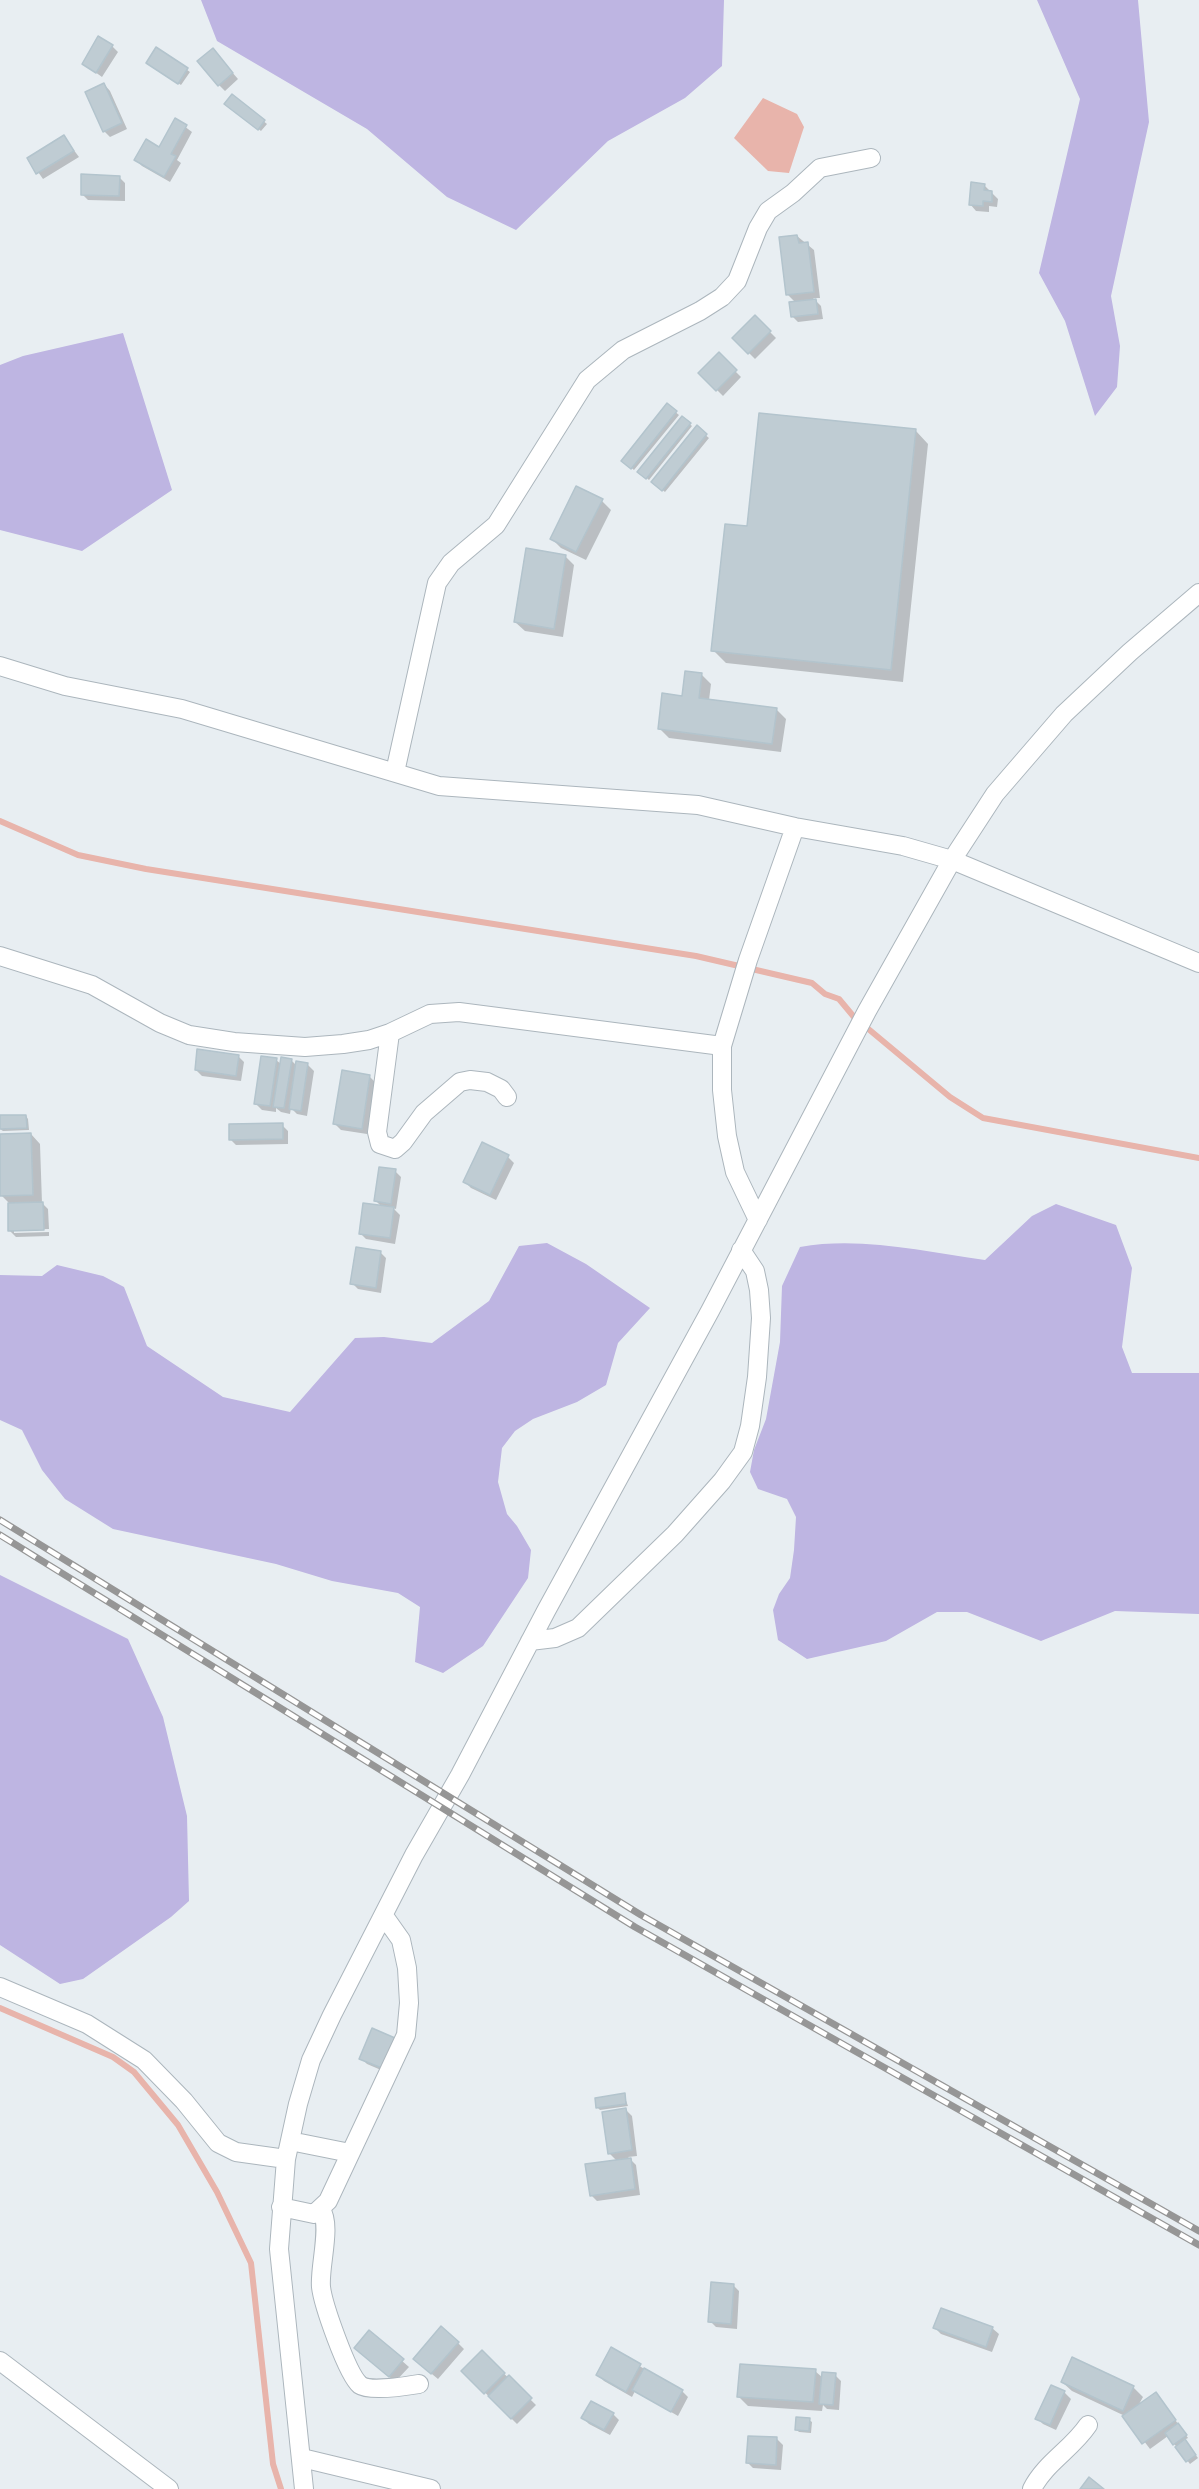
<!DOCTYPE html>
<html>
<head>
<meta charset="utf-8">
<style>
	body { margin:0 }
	canvas { display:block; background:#e8eef2 }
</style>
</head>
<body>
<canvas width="1199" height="2489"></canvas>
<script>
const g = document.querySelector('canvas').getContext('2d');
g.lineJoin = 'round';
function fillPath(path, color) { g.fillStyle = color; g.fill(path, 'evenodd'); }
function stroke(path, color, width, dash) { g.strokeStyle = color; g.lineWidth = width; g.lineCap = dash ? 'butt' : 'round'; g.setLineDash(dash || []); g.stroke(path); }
fillPath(new Path2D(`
	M201 0H724L722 66 685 98 608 141 516 230 447 197 367 129 217 41Z
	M1037 0H1138L1149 122 1111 296 1120 346 1117 387 1095 416 1065 321 1039 273 1080 99Z
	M123 333 172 490 82 551 0 530V365L23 356Z
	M1056 1204 1116 1225 1132 1268 1122 1347 1132 1373H1199V1614L1115 1611 1041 1641 967 1612H937L886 1641 807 1659 778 1640 773 1610 779 1594 790 1578 794 1550 796 1517 787 1499 758 1489 750 1472 754 1450 766 1419 780 1342 782 1286 800 1247C861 1236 925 1252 985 1260L1032 1216Z
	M547 1243 586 1264 650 1308 618 1343 606 1385 577 1402 533 1419 515 1431 502 1448 498 1482 507 1514 517 1526 531 1550 528 1578 483 1646 443 1673 415 1662 420 1607 398 1593 332 1581 276 1564 113 1529 65 1499 42 1470 22 1430 0 1420V1275L42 1276 57 1265 103 1276 124 1287 147 1346 223 1397 290 1412 355 1338 384 1337 432 1343 489 1301 519 1246Z
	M0 1575 128 1639 163 1717 187 1816 189 1901 171 1917 83 1979 60 1984 0 1945Z`), '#beb5e2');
fillPath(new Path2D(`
	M763 98 797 114 804 127 789 173 768 171 734 138Z`), '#e8b4ab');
fillPath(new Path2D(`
	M112 46 118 52 102 77 84 64Z
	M157 49 190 72 181 85 151 65Z
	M218 56 238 79 225 91 219 85Z
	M104 84 110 91 127 129 110 137 104 131Z
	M232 96 267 124 261 131 229 106Z
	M176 120 192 132 177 160 181 163 170 182 142 166 136 160 159 149Z
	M64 137 79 157 43 179 29 159Z
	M119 177 125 183V201L88 200 82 194Z
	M984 185 998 199 997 207 989 206V212L976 211 970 204Z
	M797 236 814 250 820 298H813L821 306 823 319 798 322 792 316 796 303 788 295Z
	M755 317 776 338 755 359 734 338Z
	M719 355 741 377 723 396 700 373Z
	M668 406 679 415 634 470 623 461Z
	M682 418 692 426 649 480 639 471Z
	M697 428 709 438 665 492 653 482Z
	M916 431 928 444 903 682 726 663 713 650 748 528Z
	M602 501 611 510 586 560 561 548 551 538Z
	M565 556 574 565 563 637 525 631 515 622Z
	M701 674 711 684 709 700 776 709 786 719 781 752 669 738 659 728Z
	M238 1056 244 1062 241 1081 202 1076 196 1070Z
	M276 1060 281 1064 291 1060 297 1066 308 1065 314 1071 307 1116 297 1114 291 1108 290 1114 281 1112 276 1108V1112L262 1110 256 1104Z
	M369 1076 375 1082 367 1134 341 1130 335 1124Z
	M26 1116 28 1119 29 1130 3 1131 0 1129Z
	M282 1125 288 1131V1144L236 1145 230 1139Z
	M31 1134 40 1144 42 1203 48 1209 49 1229 14 1230V1233L49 1232V1236L16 1237 10 1231 9 1203 1 1195 0 1135Z
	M508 1157 514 1163 496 1200 471 1188 465 1182Z
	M395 1171 401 1177 396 1209 393 1208 400 1215 395 1244 366 1239 360 1233 382 1207 375 1200Z
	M380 1252 386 1258 381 1293 358 1289 352 1283Z
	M400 2045 388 2073 367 2064 361 2058Z
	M624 2095 628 2106 600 2110 597 2107Z
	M626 2110 632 2116 637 2156 628 2157 636 2165 640 2195 597 2201 591 2195 617 2161 609 2153Z
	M733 2285 739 2291 737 2329 716 2327 710 2321Z
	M935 2328H992L999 2334 992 2352 941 2334Z
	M369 2332 409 2367 395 2382 362 2353Z
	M458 2343 464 2349 438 2379 421 2365Z
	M612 2350 682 2391 688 2397 678 2416 635 2391 632 2397 604 2381 598 2375Z
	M482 2352 536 2405 517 2424 463 2371Z
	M815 2371 823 2378 835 2375 841 2381 839 2410 827 2409 823 2405 822 2411 748 2406 739 2397Z
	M1062 2382 1133 2387 1143 2397 1138 2406 1161 2400 1188 2438 1184 2440 1198 2458 1190 2464 1168 2436 1150 2449 1125 2416 1072 2391Z
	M1051 2387 1065 2393 1071 2399 1056 2430 1043 2424 1037 2418Z
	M613 2414 619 2420 610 2435 589 2424 583 2418Z
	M809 2420 812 2422 811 2433 799 2432 796 2429Z
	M777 2439 783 2445 781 2470 753 2468 747 2462Z`), '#0003');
stroke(new Path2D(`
	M0 821 78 855 146 869 696 956 812 983 825 994 839 999 854 1017 950 1097 983 1118 1199 1158
	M0 2008 113 2057 134 2072 178 2125 217 2192 251 2263 273 2464 281 2489`), '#e8b4ab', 6);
const building = new Path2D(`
	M98 36 113 45 96 73 82 64Z
	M156 47 188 68 178 84 146 63Z
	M213 48 233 73 218 86 197 61Z
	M104 83 122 123 103 132 85 92Z
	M232 94 265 120 258 130 224 104Z
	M175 118 187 125 171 154 176 156 164 177 134 160 146 139 159 147Z
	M64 135 74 151 36 174 27 158Z
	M81 174 120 176 119 196 81 195Z
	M971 182 985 184 984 190 992 191V202L983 201V206L969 205Z
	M797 235 799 243 808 242 814 292 786 295 779 237Z
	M816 299 818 314 791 317 789 302Z
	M755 315 771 331 748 354 732 338Z
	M719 352 737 370 716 391 698 373Z
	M667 403 677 411 631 469 621 461Z
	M759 413 916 429 891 670 711 651 725 524 747 526Z
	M682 416 691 423 646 479 637 472Z
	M697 425 707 434 662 491 651 482Z
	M576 486 603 499 576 552 550 539Z
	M526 548 566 555 554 629 514 622Z
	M685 671 702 673 699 698 777 708 772 744 658 729 662 693 682 696Z
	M197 1049 239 1055 236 1076 195 1070Z
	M261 1056 277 1058 270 1106 254 1104Z
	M281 1057 292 1059 284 1108 273 1107Z
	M296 1061 308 1063 301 1111 289 1109Z
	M342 1070 370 1075 362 1129 333 1124Z
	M0 1115H26L27 1128 0 1129Z
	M283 1123V1139L229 1140V1124Z
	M31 1133 33 1195 0 1196V1134Z
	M482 1142 509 1155 490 1195 463 1182Z
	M379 1167 396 1169 391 1204 374 1201Z
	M43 1202 44 1230 8 1231V1203Z
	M363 1203 394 1207 390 1238 359 1234Z
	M356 1247 381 1251 376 1288 350 1284Z
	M372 2028 395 2038 382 2068 359 2059Z
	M625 2093 626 2104 596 2108 595 2098Z
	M626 2108 632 2150 608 2154 602 2112Z
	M631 2158 635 2189 590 2196 585 2164Z
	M711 2282 734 2284 731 2324 708 2322Z
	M941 2308 993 2327 986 2347 933 2328Z
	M441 2326 459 2342 431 2374 413 2359Z
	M369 2330 404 2359 389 2377 354 2348Z
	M611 2347 641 2364 626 2392 596 2375Z
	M482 2350 505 2373 484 2394 461 2371Z
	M1072 2357 1134 2386 1123 2411 1061 2382Z
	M740 2364 816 2369 813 2402 737 2397Z
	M644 2368 683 2390 671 2412 632 2390Z
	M822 2372 836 2373 833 2405 819 2404Z
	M509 2375 532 2398 511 2419 488 2396Z
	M1051 2385 1065 2391 1050 2425 1035 2419Z
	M1156 2392 1176 2420 1142 2444 1122 2416Z
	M591 2401 614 2413 604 2430 581 2418Z
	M796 2417 810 2418 809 2431 795 2430Z
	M1178 2423 1187 2435 1173 2445 1165 2433Z
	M748 2436 777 2437 776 2465 746 2463Z
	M1185 2439 1196 2455 1186 2462 1175 2447Z
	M1089 2477 1104 2489H1080Z`);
fillPath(building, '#bfccd3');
stroke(building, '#b3c4cd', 1.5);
const minor = new Path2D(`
	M0 666 65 686 182 709 439 786 698 805 795 827 903 846 952 860 1199 963
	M395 772 437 583 451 563 496 525 587 380 623 350 700 311 722 297 737 281 758 228 768 211 793 193 820 168 871 158
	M0 956 92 985 160 1023 189 1035 234 1042 305 1047 343 1044 369 1040 390 1033 430 1014 459 1012 722 1046
	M390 1033 377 1132 380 1144 395 1149 403 1142 424 1113 460 1082 470 1080 487 1082 501 1089 507 1097
	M758 1220 735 1172 727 1136 722 1090V1046L748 960 795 827
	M530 1641 555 1638 578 1628 675 1534 722 1481 743 1452 750 1426 757 1377 761 1318 759 1290 755 1271 741 1250
	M0 1987 87 2024 144 2060 184 2101 218 2143 236 2152 286 2159
	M290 2141 350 2153
	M281 2207 314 2214 328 2201 406 2035 409 2003 407 1968 401 1940 384 1916
	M321 2210C332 2225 319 2267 321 2287 323 2304 347 2374 360 2385 370 2392 407 2386 419 2384
	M0 2361 169 2489
	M302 2458 431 2489
	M304 2489 279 2249 286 2159 298 2104 311 2060 332 2015 414 1855 460 1775 546 1611 710 1311 867 1011 952 860 995 794 1064 714 1130 652 1199 593
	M1032 2489C1045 2463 1072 2449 1088 2425`);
stroke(minor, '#acb6bd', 20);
stroke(minor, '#fff', 18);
const rail = new Path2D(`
	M0 1520 641 1915 1199 2231
	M0 1535 635 1927 1199 2245`);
stroke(rail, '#969696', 7);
stroke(rail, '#fff', 4.5, [14]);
</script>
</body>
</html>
